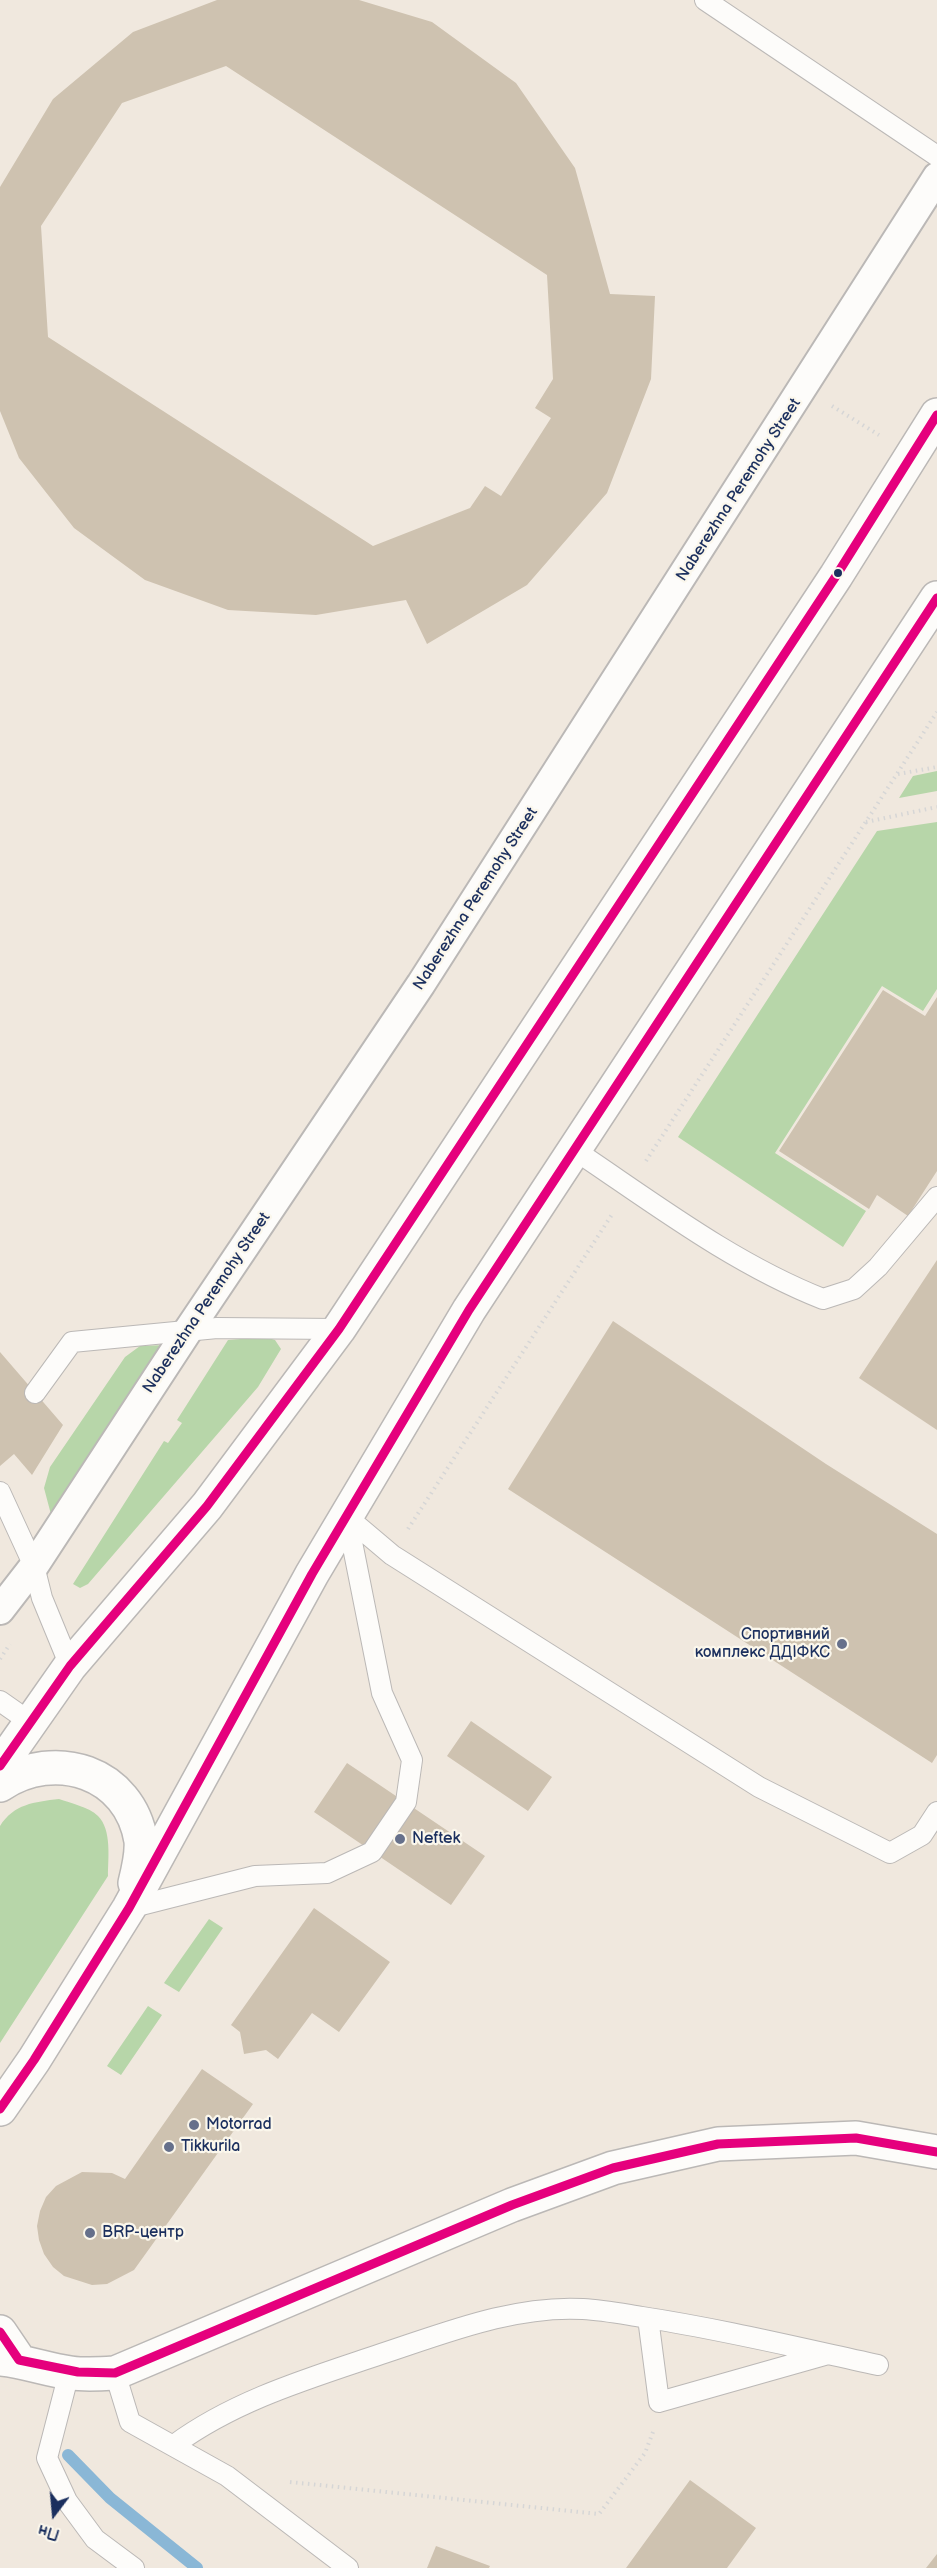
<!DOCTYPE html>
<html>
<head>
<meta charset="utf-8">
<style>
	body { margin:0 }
	#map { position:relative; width:937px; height:2568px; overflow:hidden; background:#f0e8de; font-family:"Balsamiq Sans",sans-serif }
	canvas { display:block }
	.north { position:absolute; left:24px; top:2484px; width:60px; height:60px; -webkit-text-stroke:4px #fbf7ec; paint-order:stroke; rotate:196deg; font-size:16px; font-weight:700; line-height:24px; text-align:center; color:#1b2f5e }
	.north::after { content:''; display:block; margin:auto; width:21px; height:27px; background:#1b2f5e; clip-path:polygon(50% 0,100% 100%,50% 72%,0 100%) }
</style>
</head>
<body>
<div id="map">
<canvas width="937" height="2568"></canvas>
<div class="north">Пн</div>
</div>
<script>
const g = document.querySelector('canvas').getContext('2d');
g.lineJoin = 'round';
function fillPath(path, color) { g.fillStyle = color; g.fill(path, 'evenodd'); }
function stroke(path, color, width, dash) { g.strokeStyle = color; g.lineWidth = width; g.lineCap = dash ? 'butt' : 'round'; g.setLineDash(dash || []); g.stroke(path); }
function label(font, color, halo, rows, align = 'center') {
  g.font = font + ' "Balsamiq Sans",sans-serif'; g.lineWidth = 4.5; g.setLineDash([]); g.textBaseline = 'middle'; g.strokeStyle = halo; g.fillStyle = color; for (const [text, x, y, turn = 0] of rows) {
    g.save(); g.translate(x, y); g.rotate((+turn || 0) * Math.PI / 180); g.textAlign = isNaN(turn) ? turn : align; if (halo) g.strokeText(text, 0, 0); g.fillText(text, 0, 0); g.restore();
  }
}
fillPath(new Path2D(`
	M937 771V791L899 798 913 776Z
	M937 822V989L923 1011 882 986 775 1153 866 1211 843 1247 678 1137 877 831Z
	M265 1337 275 1340 281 1349 258 1387 88 1584 80 1588 73 1584 164 1441 168 1443 182 1423 177 1420 228 1340Z
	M167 1345 53 1522 44 1488 50 1467 125 1357 140 1346Z
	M59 1799C70 1803 89 1807 98 1816 112 1830 108 1858 108 1876L0 2043V1826C14 1804 34 1802 59 1799Z
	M209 1919 223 1928 179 1992 164 1983Z
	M148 2006 162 2015 121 2075 107 2066Z`), '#b7d6a9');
stroke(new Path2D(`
	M68 2455 110 2498 197 2568`), '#8ab7d6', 12);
fillPath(new Path2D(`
	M217 0H359L432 22 516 83 575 168 610 294 655 296 651 379 607 493 527 585 427 644 406 600 316 615 228 610 145 580 74 528 19 458 0 411V187L53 99 133 32ZM226 66 547 275 553 379 535 408 551 418 501 496 485 486 470 508 373 546 48 337 41 226 122 103Z
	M883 990 925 1016 937 997V1171L908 1216 877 1195 869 1209 779 1151Z
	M937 1260V1430L859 1378Z
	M613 1321 826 1464 937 1534V1755L932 1763 508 1489Z
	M0 1352 63 1425 32 1475 14 1454 0 1466Z
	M471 1721 552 1777 528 1811 447 1756Z
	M347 1763 485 1856 451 1905 314 1812Z
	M314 1908 390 1962 339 2032 312 2013 278 2059 266 2050 244 2054 240 2032 231 2025Z
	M202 2069 253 2104 134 2270 107 2284 92 2285 64 2276 53 2267 44 2254 39 2240 37 2226 40 2211 46 2197 56 2186 82 2172 112 2173 125 2179Z
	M690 2480 756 2528 727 2568H626Z
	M436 2546 490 2566 489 2568H427Z
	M937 2554V2568H926Z`), '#cec2b0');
const service = new Path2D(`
	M705 0 937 156
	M576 1151C655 1204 734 1264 823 1299L854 1289 878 1267 937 1197
	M35 1393 72 1342 217 1328 339 1329
	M0 1492 34 1566 42 1598 70 1666
	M347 1517 392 1555 759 1787 890 1853 922 1835 937 1812
	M0 1701 30 1722
	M129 1908 255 1876 327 1873 372 1852 406 1802 412 1760 382 1693 347 1517
	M648 2318 659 2402 825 2355
	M69 2373 47 2458 67 2501 95 2539 134 2568
	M115 2373 130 2422 227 2476 348 2568
	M174 2445C235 2400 310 2378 381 2354 445 2333 514 2305 583 2309 603 2310 623 2314 642 2317 721 2329 799 2348 878 2365`);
const pedestrian = new Path2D(`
	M0 1610 34 1566 187 1332 421 984 937 177`);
const minor = new Path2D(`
	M0 2332 19 2360
	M0 2359C24 2361 47 2370 71 2373 86 2375 100 2374 115 2373L512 2205 613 2168 718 2144 856 2138 937 2152`);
const primary = new Path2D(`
	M0 1766 70 1666 207 1506 339 1329 836 576 937 415
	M0 1785C55 1748 130 1772 141 1841 142 1853 138 1871 135 1883
	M0 2109 34 2060 129 1908 312 1574 469 1310 937 598`);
stroke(service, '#bbb8b6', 22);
stroke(pedestrian, '#bbb8b6', 32);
stroke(minor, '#bbb8b6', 36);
stroke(primary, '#bbb8b6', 36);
stroke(new Path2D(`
	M832 406 879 435
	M898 774 937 767
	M866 822 937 807
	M646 1161 937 712
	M408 1529 613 1213
	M0 1659 10 1644
	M290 2482 599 2514 645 2453 653 2432`), '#d6d6d6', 4, [1.5, 4.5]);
stroke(service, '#fdfcfa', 20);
stroke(pedestrian, '#fdfcfa', 28);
stroke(minor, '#fdfcfa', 33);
stroke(primary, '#fdfcfa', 33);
stroke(new Path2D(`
	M0 1766 70 1666 207 1506 339 1329 836 576 937 415
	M0 2109 34 2060 129 1908 312 1574 469 1310 937 598
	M0 2332 19 2360 78 2372 115 2373 512 2205 613 2168 718 2144 856 2138 937 2152`), '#e5007d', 9);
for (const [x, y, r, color] of [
	[838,573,5,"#1b2f5e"],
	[842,1644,6,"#66708b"],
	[400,1839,6,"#66708b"],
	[194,2125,6,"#66708b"],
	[169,2147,6,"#66708b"],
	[90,2233,6,"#66708b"]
]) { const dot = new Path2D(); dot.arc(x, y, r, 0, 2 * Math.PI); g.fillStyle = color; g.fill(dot); stroke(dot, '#fbf7ec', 2); }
label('16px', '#1b2f5e', '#fbf7ec', [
	["Naberezhna Peremohy Street",739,490,-57],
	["Naberezhna Peremohy Street",476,899,-57],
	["Naberezhna Peremohy Street",207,1303,-56]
]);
label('16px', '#1b2f5e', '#fbf7ec', [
	["Спортивний",830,1635,"right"],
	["комплекс ДДІФКС",830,1653,"right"],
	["Neftek",412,1839],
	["Motorrad",206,2125],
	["Tikkurila",181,2147],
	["BRP-центр",102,2233]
], 'left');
</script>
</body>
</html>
